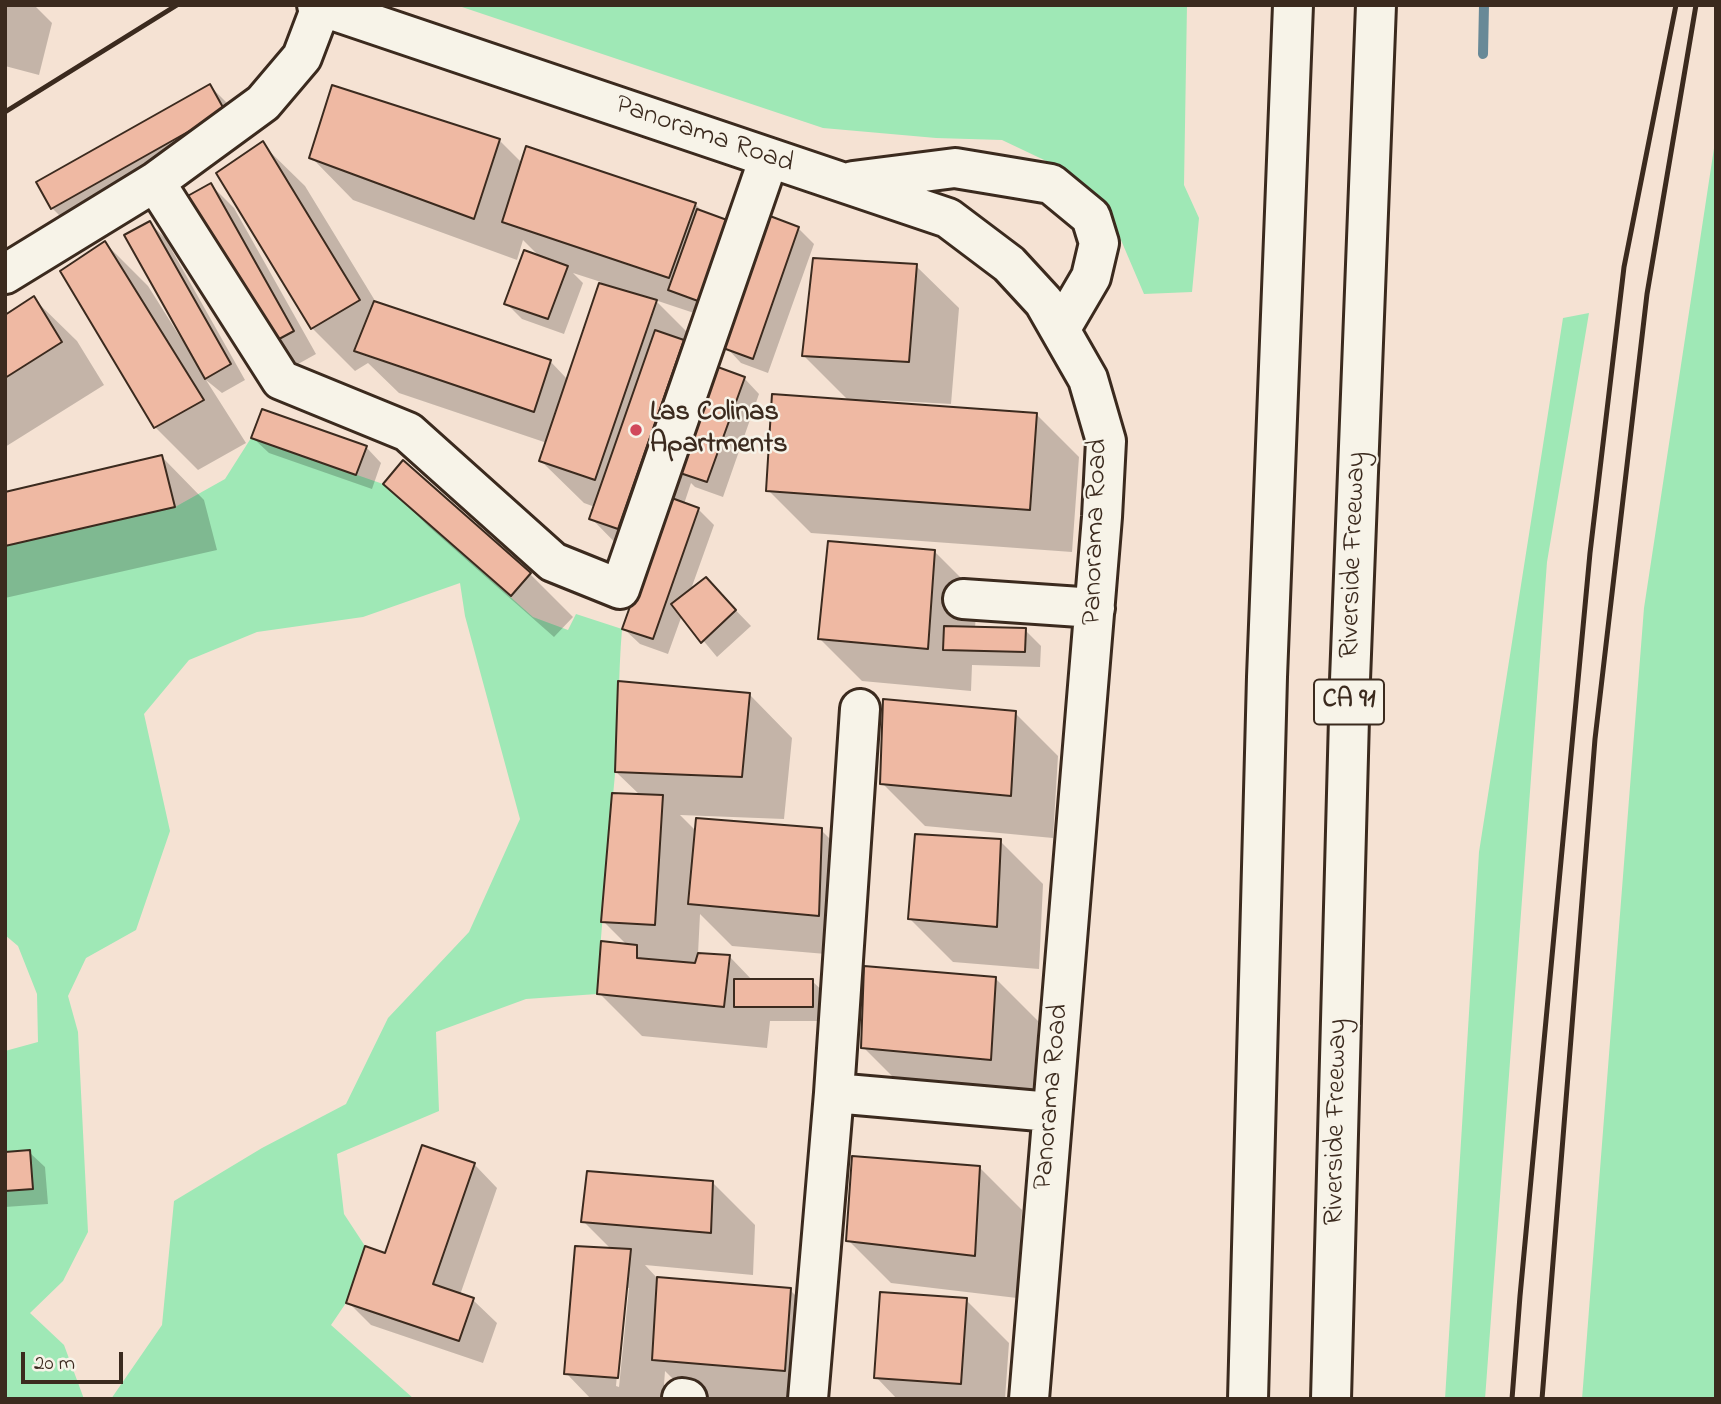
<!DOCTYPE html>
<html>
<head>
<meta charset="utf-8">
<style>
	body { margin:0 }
	#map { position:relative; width:1721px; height:1404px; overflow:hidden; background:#f5e2d3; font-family:"Indie Flower",sans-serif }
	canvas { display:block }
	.frame { position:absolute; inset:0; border:7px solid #3b2a1e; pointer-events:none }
	.scale { position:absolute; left:21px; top:1352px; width:102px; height:32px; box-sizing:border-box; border:4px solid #3b2a1e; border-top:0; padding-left:9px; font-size:21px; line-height:24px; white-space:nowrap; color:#3b2a1e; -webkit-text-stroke:5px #f7f3e8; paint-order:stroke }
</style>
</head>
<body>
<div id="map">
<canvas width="1721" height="1404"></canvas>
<div class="frame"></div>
<div class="scale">20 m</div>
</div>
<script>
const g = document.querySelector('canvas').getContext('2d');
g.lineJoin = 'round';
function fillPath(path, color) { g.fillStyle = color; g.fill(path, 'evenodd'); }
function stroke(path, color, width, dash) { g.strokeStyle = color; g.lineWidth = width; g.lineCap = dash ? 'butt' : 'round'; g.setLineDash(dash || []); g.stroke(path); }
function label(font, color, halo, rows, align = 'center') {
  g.font = font + ' "Indie Flower",sans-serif'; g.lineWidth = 5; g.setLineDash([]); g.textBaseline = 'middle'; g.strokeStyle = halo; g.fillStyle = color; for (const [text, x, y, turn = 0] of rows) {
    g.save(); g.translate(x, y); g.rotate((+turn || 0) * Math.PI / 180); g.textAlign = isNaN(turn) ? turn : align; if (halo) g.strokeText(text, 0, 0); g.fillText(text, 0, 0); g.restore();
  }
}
fillPath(new Path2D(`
	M456 5H1187L1184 185 1199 218 1192 292 1144 294 1109 212 1061 168 1002 140 936 138 823 128Z
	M1716 135V1399H1582L1644 608Z
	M1589 313 1547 562 1485 1399H1445L1479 852 1563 318Z
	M251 438 383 484 533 617 568 630 576 614 622 629C618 677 619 726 615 774 608 847 602 920 597 994L526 999 436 1032 439 1111 337 1154 344 1214 365 1246 346 1303 331 1325 414 1399H111L162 1325 174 1201 262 1148 346 1104 388 1018 469 932 520 819 465 616 460 583 363 617 257 632 189 660 144 714 170 831 136 930 86 958 68 996 78 1032 88 1232 63 1281 30 1313 64 1345 84 1399H5V1051L38 1042 37 994 18 946 5 935V546L175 507 225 479Z`), '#9fe8b6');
fillPath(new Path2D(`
	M5 5H34L52 23 39 75 5 66Z
	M210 86 233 109 75 231 52 208Z
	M499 140 522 163 695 204 705 214 726 222 758 254 798 228 814 244 768 373 741 363 694 313 655 300 699 344 714 373 744 378 759 394 723 497 695 487 691 483 684 504 698 509 714 525 690 592 721 595 751 626 717 657 682 615 668 654 640 644 624 629 646 566 633 561 591 518 595 507 584 503 541 461 547 443 399 393 368 363 355 371 312 328 262 144 305 186 377 304 550 361 568 380 601 282 573 273 583 283 564 334 522 319 506 303 540 257 523 240 517 260 353 200 311 157Z
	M211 185 234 208 316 354 291 368 268 345Z
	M150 223 165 238 245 380 222 393 206 380 246 443 198 470 155 427 105 243 148 286 182 340 184 338Z
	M916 266 959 308 951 404 880 400V403L1036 414 1079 457 1072 552 811 533 768 490 849 401 803 355Z
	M34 299 77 341 104 385 5 447V317Z
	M253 438 366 447 381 463 372 489 269 453Z
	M162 457 204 500 217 550 5 598V493Z
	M403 463 530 574 573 617 554 637 428 526 385 483Z
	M935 552 977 594 975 629 1025 630 1041 646 1040 667 972 665 971 691 862 681 820 639Z
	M750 695 792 738 784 819 680 815 697 832 821 830 864 873 861 957 732 946 700 914 698 954 730 957 753 981H812L828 996V1021H770L767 1048 642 1036 599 993 628 946 603 921 641 796 616 772Z
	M1015 713 1058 756 1053 838 925 826 882 783Z
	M1000 841 1043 884 1039 969 953 962 910 919Z
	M995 978 1038 1021 1033 1102 906 1090 863 1047Z
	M29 1152 45 1167 48 1204 5 1207V1153Z
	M474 1164 497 1188 460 1295 473 1300 497 1323 483 1363 371 1325 348 1302 386 1255Z
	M979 1167 1022 1210 1017 1298 891 1283 848 1240Z
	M712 1182 755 1225 753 1275 645 1265 658 1279 790 1290 833 1333 828 1399H693L665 1371 663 1399H591L566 1373 612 1250 583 1221ZM625 1288H629L619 1387 616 1386Z
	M966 1300 1009 1343 1005 1399H897L876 1377Z`), '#0003');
stroke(new Path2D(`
	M1483 54 1484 5`), '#688997', 10);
const building = new Path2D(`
	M210 84 225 111 51 209 36 182Z
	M332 85 500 139 474 219 309 158Z
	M263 141 360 300 311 329 216 173Z
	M526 146 696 203 669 278 502 222Z
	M211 183 294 331 266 346 184 198Z
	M697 209 727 220 698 301 668 290Z
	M770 216 799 227 753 359 723 348Z
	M150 221 231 364 205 379 124 235Z
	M105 241 204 400 154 428 60 271Z
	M524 250 568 266 548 319 504 304Z
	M813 258 917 264 909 362 802 356Z
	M599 283 657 300 595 480 539 461Z
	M34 296 62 342 5 378V315Z
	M374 301 551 360 534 412 354 351Z
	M655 330 684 340 618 529 589 519Z
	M715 366 745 377 707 482 677 472Z
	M772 394 1037 413 1030 510 766 491Z
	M262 409 367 446 356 475 251 438Z
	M162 455 175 507 5 546V492Z
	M403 460 531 573 511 596 383 484Z
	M669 497 699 508 653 639 622 629Z
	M828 541 935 550 928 649 818 639Z
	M706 577 736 610 701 643 671 604Z
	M944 626 1026 628 1025 652 943 650Z
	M618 681 750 693 742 777 615 772Z
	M883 699 1016 711 1011 796 880 784Z
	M612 793 663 795 655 925 601 922Z
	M696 818 822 828 819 916 688 904Z
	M915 834 1001 839 997 927 908 919Z
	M601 941 637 945V958L695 963 698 953 730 955 724 1007 597 994Z
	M864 966 996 977 991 1060 861 1048Z
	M734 979H813V1007H734Z
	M422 1145 475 1163 433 1284 474 1298 459 1341 346 1303 365 1246 385 1253Z
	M30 1150 33 1189 5 1191V1152Z
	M852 1156 980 1166 975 1256 846 1241Z
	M587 1171 713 1181 711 1233 581 1222Z
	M575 1246 631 1249 618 1378 564 1374Z
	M657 1277 791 1288 785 1371 652 1360Z
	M880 1292 967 1298 961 1384 874 1378Z`);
fillPath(building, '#efb9a3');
stroke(building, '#3b2a1e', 2);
const minor = new Path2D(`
	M317 5 948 218 1009 264 1044 302 1088 379 1106 441 1102 517 1029 1399
	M853 181 955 168 1051 184 1091 217 1099 243 1091 277 1060 330
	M155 182 263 103 302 57 321 7
	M5 274 155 182 281 380 408 432 553 562 620 589 769 158
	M963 599 1095 608
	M860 709 834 1093 1051 1112
	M682 1398 687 1399
	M808 1399 834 1093`);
const highway = new Path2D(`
	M1248 1399 1267 677 1293 5
	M1331 1399 1350 680 1376 5`);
stroke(minor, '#3b2a1e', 44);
stroke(highway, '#3b2a1e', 44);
stroke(minor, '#f7f3e8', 38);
stroke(highway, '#f7f3e8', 38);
stroke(new Path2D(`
	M5 112 177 5
	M1512 1399 1520 1296 1590 553 1624 267 1676 5
	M1542 1399 1595 739 1647 294 1696 5`), '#3b2a1e', 5);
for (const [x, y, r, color] of [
	[636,430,7,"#d1495b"]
]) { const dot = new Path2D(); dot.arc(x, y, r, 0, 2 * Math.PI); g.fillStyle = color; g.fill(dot); stroke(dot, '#f7f3e8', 2.5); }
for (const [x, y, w] of [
	[1349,702,70]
]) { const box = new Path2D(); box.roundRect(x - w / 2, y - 22.5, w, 45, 5); g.fillStyle = '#f7f3e8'; g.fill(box); stroke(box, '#3b2a1e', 2); }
label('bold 26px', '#3b2a1e', null, [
	["CA 91",1349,702]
]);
label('28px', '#3b2a1e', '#f7f3e8', [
	["Panorama Road",704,136,19],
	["Panorama Road",1097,532,-88],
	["Riverside Freeway",1355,555,-88],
	["Panorama Road",1053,1097,-85],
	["Riverside Freeway",1338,1122,-89]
]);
label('bold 28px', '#3b2a1e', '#f7f3e8', [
	["Las Colinas",650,414],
	["Apartments",650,446]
], 'left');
</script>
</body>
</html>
